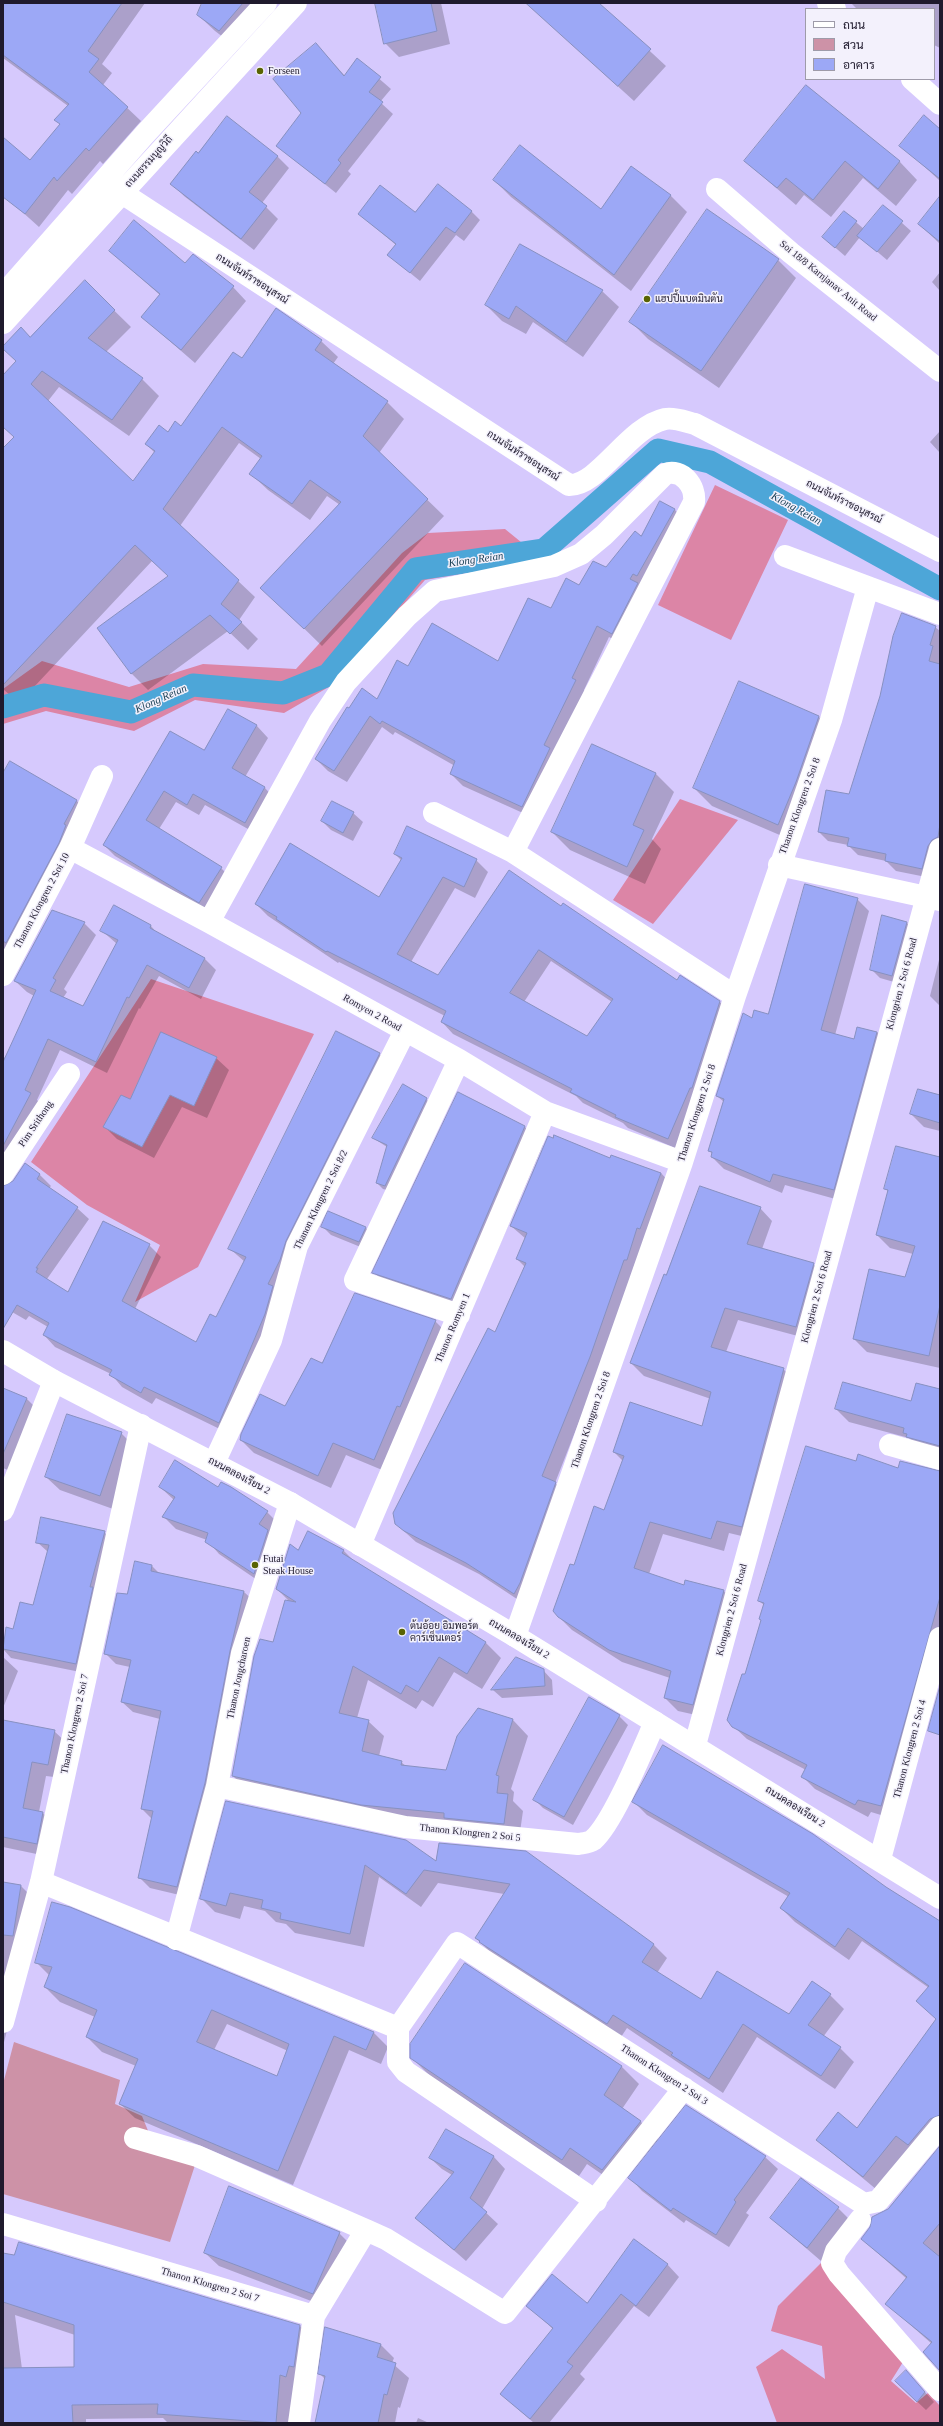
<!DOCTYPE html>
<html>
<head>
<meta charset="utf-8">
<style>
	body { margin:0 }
	#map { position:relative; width:943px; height:2426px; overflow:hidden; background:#d6c9fd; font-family:"Times New Roman",Sarabun,serif }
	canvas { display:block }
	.frame { position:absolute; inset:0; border:4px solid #1f1a2d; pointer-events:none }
	.legend { position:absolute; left:805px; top:8px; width:130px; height:72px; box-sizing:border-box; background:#f3f1fc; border:1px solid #9e9ba9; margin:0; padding:5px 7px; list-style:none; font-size:12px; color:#1f1a2d }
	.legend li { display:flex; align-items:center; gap:8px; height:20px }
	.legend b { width:20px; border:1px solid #9e9ba9 }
</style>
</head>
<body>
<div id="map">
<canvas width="943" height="2426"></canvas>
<div class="frame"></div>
<ul class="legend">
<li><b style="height:5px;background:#fff"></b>ถนน</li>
<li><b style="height:11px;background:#cd92a7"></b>สวน</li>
<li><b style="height:11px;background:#9ca8f6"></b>อาคาร</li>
</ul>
</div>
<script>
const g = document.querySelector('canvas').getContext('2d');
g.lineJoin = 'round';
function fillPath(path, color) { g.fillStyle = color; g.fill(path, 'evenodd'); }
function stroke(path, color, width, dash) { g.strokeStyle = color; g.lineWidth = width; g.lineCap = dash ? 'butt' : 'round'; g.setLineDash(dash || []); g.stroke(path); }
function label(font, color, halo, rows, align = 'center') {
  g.font = font + ' "Times New Roman",Sarabun,serif'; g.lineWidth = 3; g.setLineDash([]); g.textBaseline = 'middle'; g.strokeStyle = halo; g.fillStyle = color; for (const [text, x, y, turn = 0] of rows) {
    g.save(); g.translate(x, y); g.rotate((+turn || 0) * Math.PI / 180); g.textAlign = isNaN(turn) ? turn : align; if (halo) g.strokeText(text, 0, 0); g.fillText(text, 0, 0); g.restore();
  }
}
fillPath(new Path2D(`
	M14 2042 120 2080 115 2104 142 2116 151 2138 196 2162 170 2242 3 2194V2084Z`), '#cd92a7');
fillPath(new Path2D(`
	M715 485 788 520 731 640 658 605Z
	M505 529 543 560 425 580 334 684 284 713 195 700 134 731 46 711 3 724V689L42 661 129 687 203 664 296 669 402 553 428 533Z
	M680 799 738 820 653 924 613 900Z
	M151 979 314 1034 198 1267 135 1302 160 1245 87 1205 31 1162Z
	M821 2263 903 2362 891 2381 916 2403 928 2393 940 2406V2423H777L756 2367 782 2349 825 2379 822 2346 771 2331 778 2306Z`), '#dc85a6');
fillPath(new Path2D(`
	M3 3H145L102 64 112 73 103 85 141 121 103 164 100 161 72 194 68 190 39 227 9 200 3 180V138L30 161 61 125 68 106 3 58Z
	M203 3H274L236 47 215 31 198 15Z
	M376 3H441L450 44 399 57 385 43Z
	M526 3H598L666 66 634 101Z
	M851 3H940V48L934 45V9H857Z
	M316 44 345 76 361 63 391 89 380 102 393 114 348 171 351 174 336 193 277 146 303 113Z
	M806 86 900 162 917 180 896 206 863 178 831 217 804 195 796 205 745 161Z
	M940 130V181L901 145Z
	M199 154 277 156 289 168 262 203 278 219 254 250 184 196 172 183Z
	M494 180 601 210 670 195 687 212 631 291 511 197Z
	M940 198V244L919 224Z
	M883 206 911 231 887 260 860 237 845 256 823 237 844 212 864 229Z
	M471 211 480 220 464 241 456 235 420 281 388 255 396 245 359 214Z
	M110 251 186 265 233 287 246 301 195 363 142 317 160 295Z
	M778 260 796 278 719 388 648 339 630 321Z
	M940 272V291L932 282Z
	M85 282 131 327 106 352 142 379 159 396 129 436 59 387 48 401 133 482 155 453 146 444 181 427 242 359 321 341 338 357 333 364 387 402 404 419 379 453 444 516 322 646 279 604 340 505 327 496 310 520 268 490 251 474 261 459 239 443 180 526 255 597 239 620 258 639 248 650 228 631 148 690 131 673 169 576 152 561 19 703 3 689V449L14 437 3 426V377L17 362 30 338Z
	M602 291 619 307 583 357 533 322 526 334 502 321 486 305Z
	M940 431V453L930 442Z
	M661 502 675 510 687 522 624 645 609 637 584 690 587 693 534 818 463 786 451 774 455 766 395 732 393 735 382 727 347 782 328 771 316 759 349 709 377 700 408 667 499 663 551 609 580 586 607 569 641 538Z
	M935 627 940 631V851L931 878 896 871 886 861 858 855 848 845 828 841 819 832 849 796Z
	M229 710 257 726 268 738 245 777 265 788 276 800 257 834 205 805 199 815 176 802 159 829 221 868 232 879 211 913 115 856 104 845 204 752Z
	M819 717 837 734 796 842 712 806 694 788Z
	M592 745 656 774 674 792 652 839 661 849 645 884 570 850 552 832Z
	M10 762 77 801 86 810 3 975V775Z
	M332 802 353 813 363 822 353 841 331 830 322 821Z
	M395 854 476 860 488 872 475 898 455 888 411 962 438 976 561 907 678 982 720 1002 731 1014 680 1150 628 1128 623 1123 583 1103 576 1096 453 1034 442 1022 445 1016 339 962 338 963 268 916 256 904 379 899 402 861ZM551 961 612 1002 587 1037 524 1002Z
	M857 899 869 911 835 1035 855 1041 877 1032 889 1044 846 1202 785 1185 782 1193 724 1169 712 1157 713 1154 709 1151 724 1102 717 1096 752 1020 769 1015Z
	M84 923 96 935 64 989 67 992 63 998 83 1008 117 944 101 930 151 926 157 933 205 959 216 970 201 999 159 976 140 1009 139 1008 107 1073 60 1050 37 1100 42 1105 4 1179 3 1187 39 1174 51 1186 49 1188 77 1208 89 1219 47 1279 68 1294 149 1245 161 1257 135 1309 197 1344 216 1318 245 1262 229 1248 379 1054 391 1065 297 1252 230 1434 156 1398 152 1404 122 1387 111 1374 55 1347 44 1335 48 1327 29 1316 26 1320 5 1308 3 1311V1057L6 1058 34 996 27 992 15 981Z
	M907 923 916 932 901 984 880 978 871 969Z
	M940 956V1006L930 996Z
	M216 1058 229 1070 207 1118 182 1107 154 1158 117 1139 105 1127 130 1101Z
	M458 1093 525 1127 543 1145 469 1316 391 1290 374 1272Z
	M940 1096V1131L924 1127 911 1114Z
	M426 1099 432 1105 391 1191 383 1189 377 1183 387 1147 373 1138Z
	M940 1158V1368L867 1352 854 1339 906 1278 913 1254 890 1248 877 1235 889 1192 886 1189Z
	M610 1159 661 1173 672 1185 555 1483 567 1494 526 1605 479 1574 416 1542 396 1524 495 1334 525 1267 517 1259 526 1239 511 1226Z
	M760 1208 772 1221 762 1249 813 1264 826 1276 809 1339 738 1320 726 1352 783 1369 796 1381 754 1539 729 1533 724 1551 663 1534 649 1574 685 1586 686 1581 724 1591 736 1604 705 1717 678 1711 665 1698 670 1678 622 1662 572 1630 559 1617 574 1567 604 1511 623 1461 614 1452 703 1427 711 1399 644 1376 631 1363 667 1276Z
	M329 1213 366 1228 375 1237 368 1250 331 1235 322 1226Z
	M435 1321 448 1334 387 1472 346 1455 331 1488 254 1453 241 1440 285 1407 322 1364Z
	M3 1389 27 1399 41 1413 15 1473 3 1468Z
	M940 1392V1455L917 1446 909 1438 849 1422 836 1409 912 1402Z
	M121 1433 135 1447 113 1509 60 1490 46 1477Z
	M856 1462 898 1469 940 1472V1654L894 1819 871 1812 868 1817 815 1789 802 1776 806 1770 747 1739 733 1726 761 1621 760 1619 764 1605 759 1601Z
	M160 1487 218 1488 267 1512 279 1524 266 1586 219 1554 207 1540 176 1529 164 1517 174 1500Z
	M103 1531 112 1540 85 1673 11 1658 3 1649 7 1629 14 1630 34 1606 48 1552 37 1542Z
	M343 1550 356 1563 486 1643 501 1658 482 1689 454 1672 433 1707 422 1700 416 1709 368 1680 357 1718 368 1721 384 1736 379 1756 401 1762 407 1767 447 1771 478 1709 513 1720 528 1736 511 1789 514 1792 513 1801 523 1811 519 1839 248 1791 233 1776 274 1643 290 1602 277 1589 298 1551Z
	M152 1566 159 1573 244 1592 255 1602 188 1897 150 1888 139 1877 152 1819 142 1809 160 1719 133 1712 122 1702 130 1667 116 1664 105 1653Z
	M3 1657 18 1671 3 1708Z
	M543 1670 552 1680 553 1695 502 1698 493 1690Z
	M619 1716 628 1725 573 1825 543 1808 534 1799Z
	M3 1721 54 1731 69 1745 62 1778 46 1776 39 1812 43 1813 57 1828 51 1857 3 1847Z
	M227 1802 437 1863 440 1844 653 1944 667 1958 657 1973 701 2001 790 2015 830 1995 844 2009 823 2037 840 2048 854 2062 835 2089 757 2037 723 2093 627 2028 621 2037 494 1956 476 1938 504 1894 438 1883 421 1907 379 1877 364 1947 295 1933 286 1924 276 1922 265 1911 244 1906 240 1919 215 1912 201 1898Z
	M634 1802 885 1887 940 1922V2137L877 2190 817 2140 858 2129 937 2019 929 1988 862 1941 849 1960 795 1922 781 1908 789 1897 647 1815Z
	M3 1883 21 1886 35 1900 27 1953 3 2046Z
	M36 1962 374 2033 388 2047 381 2064 349 2050 293 2185 135 2118 120 2104 136 2066 102 2052 87 2037 95 2017 60 2002 45 1987 50 1976ZM227 2024 288 2051 278 2077 214 2050Z
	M465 1964 622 2067 639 2084 622 2109 641 2122 658 2139 619 2186 587 2164 579 2176 430 2076 413 2059Z
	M446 2130 494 2157 505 2169 482 2209 498 2224 466 2261 417 2218 452 2175 442 2169 430 2158Z
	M940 2148V2369L932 2344 887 2304 907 2279 862 2239Z
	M765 2157 778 2169 746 2213 749 2215 729 2247 686 2220 684 2223 642 2191 630 2178Z
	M801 2180 838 2208 852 2222 821 2261 771 2218Z
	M339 2233 353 2247 327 2307 219 2266 205 2253Z
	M3 2254 300 2326 314 2340 291 2423H168L163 2418 86 2419V2423H4ZM15 2315 75 2335V2368L22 2369Z
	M667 2264 679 2277 649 2317 634 2306 580 2374 585 2379 549 2423H534L501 2394 553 2329 528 2306 587 2304Z
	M380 2344 394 2358 392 2363 409 2378 400 2408 398 2407 395 2423H316L325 2379 320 2374Z
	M906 2371 934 2402 926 2410 905 2390Z
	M418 2418 429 2423H416Z`), '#0003');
stroke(new Path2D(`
	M3 707 44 695 131 712 193 685 283 693 328 675 416 569 544 550 658 450 710 462 940 589`), '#4da6d8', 23);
const building = new Path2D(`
	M3 3H122L88 51 99 59 89 72 128 107 89 151 86 148 57 181 54 177 25 214 3 197V137L30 160 60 124 54 120 69 104 3 55Z
	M202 3H243L219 31 197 15Z
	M375 3H431L437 31 384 44Z
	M526 3H599L651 49 618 86Z
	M316 43 344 76 357 58 381 77 369 92 383 102 338 160 341 163 325 184 276 146 301 113 273 79Z
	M806 85 900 161 878 189 845 161 813 200 786 178 777 188 744 161Z
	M924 115 940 129V179L899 146Z
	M227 116 278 156 249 192 267 206 241 239 170 184 196 151 198 153Z
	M520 145 601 209 631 166 671 195 614 275 493 180Z
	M438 184 472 211 455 233 446 227 410 273 387 255 396 244 358 214 380 185 415 212Z
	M940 196V242L918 224Z
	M883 205 903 221 877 252 857 236Z
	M707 209 779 259 701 371 629 322Z
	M844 211 857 221 835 248 822 237Z
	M134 220 185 263 193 254 234 286 181 350 141 317 160 294 109 251Z
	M520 244 603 290 566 342 516 306 509 319 485 305Z
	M85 280 115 310 88 338 143 378 112 420 42 371 31 384 133 481 155 451 145 444 159 425 168 432 175 421 181 426 233 352 242 358 276 308 322 340 315 350 388 401 363 436 428 499 304 629 260 588 341 502 310 480 292 504 249 474 262 456 222 427 163 509 239 580 221 604 242 622 230 634 210 615 131 674 97 628 168 576 135 545 3 685V448L14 437 3 427V375L16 361 3 349V346L21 327 30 337Z
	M660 501 675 509 637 576 633 574 630 579 638 583 612 634 597 626 572 678 576 680 544 745 550 748 522 807 450 774 455 761 382 721 380 724 370 716 334 771 315 759 347 707 349 708 362 688 377 699 397 660 408 666 432 623 498 661 528 598 551 608 566 578 579 585 593 561 606 567 635 531 641 536Z
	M902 613 936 626 930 645 933 646 929 661 940 664V824L938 837 932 840 928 846 922 869 885 861 886 854 847 846 849 838 818 832 826 790 849 794 880 696 893 636Z
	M739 681 819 716 796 782 778 825 693 788Z
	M228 709 257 725 232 768 265 787 245 823 193 794 187 805 164 791 146 820 222 867 199 903 103 845 170 731 204 750Z
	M592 744 656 773 633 825 644 830 627 867 551 832Z
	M10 761 77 800 64 824 66 825 59 843 6 943 3 941V773Z
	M332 801 354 812 343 833 321 821Z
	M407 826 477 859 464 887 443 877 397 954 438 975 509 870 561 906 563 903 677 980 680 975 720 1001 692 1088H690L668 1139 615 1117 616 1115 570 1092 572 1089 441 1022 446 1011 327 951 326 952 276 919 277 917 255 904 290 843 379 897 402 858 394 854ZM539 950 613 999 587 1036 510 993Z
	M805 884 858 898 821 1030 854 1039 857 1027 877 1032 834 1190 773 1174 770 1182 711 1157 712 1152 708 1151 724 1099 716 1096 743 1013 752 1018 754 1010 768 1014Z
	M114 905 151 925 150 928 205 958 189 988 147 965 129 998 127 997 96 1062 48 1039 25 1090 31 1093 3 1146V1062L36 990 14 981 52 910 85 922 53 978 56 980 50 991 83 1006 118 940 100 931Z
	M882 915 907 922 892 976 870 970Z
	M336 1031 380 1053 286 1241 280 1260 268 1284 273 1286 265 1314 219 1423 144 1387 141 1393 109 1375 112 1370 43 1335 49 1323 17 1305 3 1329V1186L13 1181 25 1163 40 1174 37 1179 78 1207 36 1268H38L36 1272 68 1292 103 1221 150 1244 122 1301 196 1342 210 1314 216 1317 246 1257 228 1249Z
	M161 1032 217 1057 194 1106 170 1095 142 1147 103 1127 121 1095 130 1099Z
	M403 1084 427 1098 385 1186 376 1183 387 1145 372 1138Z
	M918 1089 940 1095V1123L910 1114Z
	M458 1092 525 1126 451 1299 372 1273Z
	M554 1135 610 1158 611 1155 661 1173 640 1229 637 1228 627 1260H624L590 1357 542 1476 556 1482 520 1583 514 1594 466 1563 404 1531 395 1524 393 1513 488 1328 495 1332 526 1263 516 1259 527 1233 510 1226 548 1136 553 1138Z
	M896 1146 940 1157V1305L929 1356 853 1339 869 1269 905 1277 915 1246 876 1235 888 1190 884 1189Z
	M700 1186 761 1207 747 1244 814 1263 796 1327 725 1308 711 1347 784 1368 742 1527 717 1521 711 1539 650 1522 634 1568 684 1585 685 1580 724 1590 693 1705 664 1698 671 1671 609 1650 558 1617 553 1611 570 1564 574 1565 594 1506 604 1510 624 1456 613 1452 630 1402 702 1426 711 1392 630 1363 664 1274 666 1275Z
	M328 1211 366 1227 359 1242 321 1227Z
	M355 1293 436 1320 400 1407 397 1406 374 1460 333 1443 318 1476 240 1440 241 1434 260 1394 285 1406 311 1358 322 1363Z
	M843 1382 911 1401 916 1383 940 1389V1446L906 1437 907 1434 903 1433 904 1428 835 1409Z
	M3 1388 27 1398 3 1454Z
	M67 1414 122 1432 100 1496 45 1477Z
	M806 1446 856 1461 858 1454 898 1468 900 1461 940 1471V1597L881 1806 858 1800 855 1805 801 1777 807 1765 732 1727 727 1720 742 1674H745L761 1620 759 1619 764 1603 758 1601Z
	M175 1460 218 1487 221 1482 231 1487 268 1511 259 1524 268 1530 254 1574 205 1542 208 1533 162 1517 175 1497 159 1487Z
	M41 1517 105 1531 90 1587H93L76 1664 3 1649 6 1627 13 1629 20 1602 33 1605 49 1545 36 1543Z
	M308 1531 344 1550 342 1553 486 1642 467 1674 439 1657 418 1692 406 1685 401 1694 353 1666 339 1713 369 1720 362 1751 402 1761 401 1765 446 1770 457 1736 478 1708 513 1719 496 1775 499 1776 497 1793 508 1794 504 1824 444 1818V1813L361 1805 232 1776 254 1656 260 1639 273 1642 285 1600 296 1602 276 1589 290 1544 298 1550Z
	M135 1561 152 1565 151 1571 244 1591 230 1651 205 1783 177 1887 138 1878 153 1811 141 1809 161 1711 121 1702 131 1660 104 1654 117 1593 127 1594Z
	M516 1657 544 1669 545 1686 491 1690Z
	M940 1686V1735L928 1731Z
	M589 1697 620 1715 564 1817 533 1800Z
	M3 1720 55 1730 48 1765 32 1762 23 1808 43 1812 37 1844 3 1837Z
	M663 1745 813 1834 886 1887 940 1921V2115L930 2119 908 2145 896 2136 863 2177 816 2140 838 2112 857 2128 936 2019 916 2001 929 1986 848 1928 835 1947 780 1908 790 1893 632 1802Z
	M226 1801 406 1840 436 1861 439 1843 526 1851 654 1944 642 1962 701 1999 717 1971 789 2014 812 1981 831 1994 808 2025 841 2047 821 2076 743 2024 709 2079 671 2055 673 2053 613 2015 607 2024 479 1942 480 1941 475 1938 510 1884 424 1870 406 1894 365 1865 350 1934 280 1919 281 1913 261 1908 263 1900 230 1893 226 1906 200 1899Z
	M3 1882 21 1885 13 1936 3 1935Z
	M52 1902 70 1907 374 2032 366 2050 334 2036 278 2171 119 2104 138 2059 86 2037 97 2010 44 1987 52 1967 35 1963ZM212 2010 289 2044 277 2076 197 2042Z
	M465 1963 622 2066 604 2095 641 2121 602 2170 570 2148 562 2160 410 2058V2044Z
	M686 2105 766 2156 734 2200 736 2202 716 2235 673 2208 671 2211 628 2178Z
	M446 2129 494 2156 470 2198 487 2212 454 2250 415 2218 454 2172 429 2158Z
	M940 2146V2223L923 2243 940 2257V2371L923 2352 932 2342 885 2304 907 2277 861 2239 870 2227 872 2217 888 2209Z
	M801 2178 839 2207 807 2248 770 2218Z
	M229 2186 340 2232 313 2294 204 2253Z
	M634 2239 668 2264 636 2306 621 2294 567 2362 573 2366 530 2419 500 2394 553 2328 526 2306 552 2274 587 2303Z
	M19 2242 300 2325 294 2367 289 2366 286 2377 280 2375 276 2423 157 2414 158 2404 72 2405 73 2423H3V2368L74 2367V2325L3 2302V2253L14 2255Z
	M325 2327 381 2344 377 2357 396 2363 387 2395 384 2394 378 2423H315L325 2376 318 2374Z
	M906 2370 925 2392 917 2402 895 2381Z`);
fillPath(building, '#9ca8f6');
stroke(building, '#8790c0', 1);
stroke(new Path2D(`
	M828 3 835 9
	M912 79 940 104
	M717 189 791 253 940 371
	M122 193 569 485C599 486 628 427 665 419 675 417 686 422 695 424L940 551
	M785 556 940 614
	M434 813 513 852
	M70 848 209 922 459 1060 545 1112 682 1162
	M779 865 940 900
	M209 922 320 721 346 682 407 616 435 591 554 566 581 554 604 535 665 474C682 468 696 486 694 502L513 852 735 996
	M3 975 70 848 102 776
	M3 1174 69 1074
	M459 1315 355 1280 459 1060
	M890 1445 940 1459
	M214 1463 271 1340 297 1246 405 1031
	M3 1510 54 1381
	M360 1545 545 1112
	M515 1636 682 1162 735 996 831 720 868 587
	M695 1745 940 849
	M217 1786 405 1827 578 1844C583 1843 589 1843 593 1840 613 1823 643 1749 655 1722
	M880 1859 940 1638
	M41 1882 398 2028
	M176 1939 217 1786 242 1653 290 1503
	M3 2022 41 1882 141 1425
	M398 2028 457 1943 864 2204 878 2201 940 2127
	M398 2028V2062L406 2072 596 2201
	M135 2138 197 2156 366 2230
	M860 2220 836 2251 832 2263 839 2274 940 2390
	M3 2224 314 2316 299 2423
	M314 2316 366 2230 386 2239 505 2313 684 2088`), '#fff', 22);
stroke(new Path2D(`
	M3 295 145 134 266 3
	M3 323 296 3
	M3 1351 54 1381 290 1503 515 1636 940 1898`), '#fff', 22);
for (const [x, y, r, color] of [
	[260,71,4,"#596302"],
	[647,299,4,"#596302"],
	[255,1565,4,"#596302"],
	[402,1632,4,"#596302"]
]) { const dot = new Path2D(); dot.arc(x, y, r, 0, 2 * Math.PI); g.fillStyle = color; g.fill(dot); stroke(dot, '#f3f1fc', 1.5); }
label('10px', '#1f1a2d', '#f3f1fc', [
	["Forseen",268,71],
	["แฮปปี้แบตมินตัน",655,299],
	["Futai",263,1559],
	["Steak House",263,1571],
	["ต้นอ้อย อิมพอร์ต",410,1626],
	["คาร์เซ็นเตอร์",410,1638]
], 'left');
label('10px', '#1f1a2d', '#f3f1fc', [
	["ถนนธรรมนูญวิถี",149,162,-48],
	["ถนนจันท์ราชอนุสรณ์",252,279,33],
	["Soi 18/8 Karnjanav Anit Road",828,281,39],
	["ถนนจันท์ราชอนุสรณ์",523,456,33],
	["ถนนจันท์ราชอนุสรณ์",844,502,27],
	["Thanon Klongren 2 Soi 8",800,806,-70],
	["Thanon Klongren 2 Soi 10",42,901,-62],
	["Klongrien 2 Soi 6 Road",902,984,-75],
	["Romyen 2 Road",372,1013,29],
	["Thanon Klongren 2 Soi 8",697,1113,-72],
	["Pim Srithong",36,1124,-56],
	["Thanon Klongren 2 Soi 8/2",321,1200,-64],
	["Klongrien 2 Soi 6 Road",817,1297,-75],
	["Thanon Romyen 1",453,1328,-67],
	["Thanon Klongren 2 Soi 8",591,1420,-71],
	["ถนนคลองเรียน 2",239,1476,28],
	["Klongrien 2 Soi 6 Road",732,1610,-75],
	["ถนนคลองเรียน 2",519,1639,31],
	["Thanon Jongcharoen",239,1678,-78],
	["Thanon Klongren 2 Soi 7",75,1724,-78],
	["Thanon Klongren 2 Soi 4",910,1749,-75],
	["ถนนคลองเรียน 2",795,1807,32],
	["Thanon Klongren 2 Soi 5",470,1833,6],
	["Thanon Klongren 2 Soi 3",664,2075,33],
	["Thanon Klongren 2 Soi 7",210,2285,16]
]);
label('italic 11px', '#173d52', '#f3f1fc', [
	["Klong Reian",796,509,29],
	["Klong Reian",476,560,-8],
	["Klong Reian",161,699,-24]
]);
</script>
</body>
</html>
